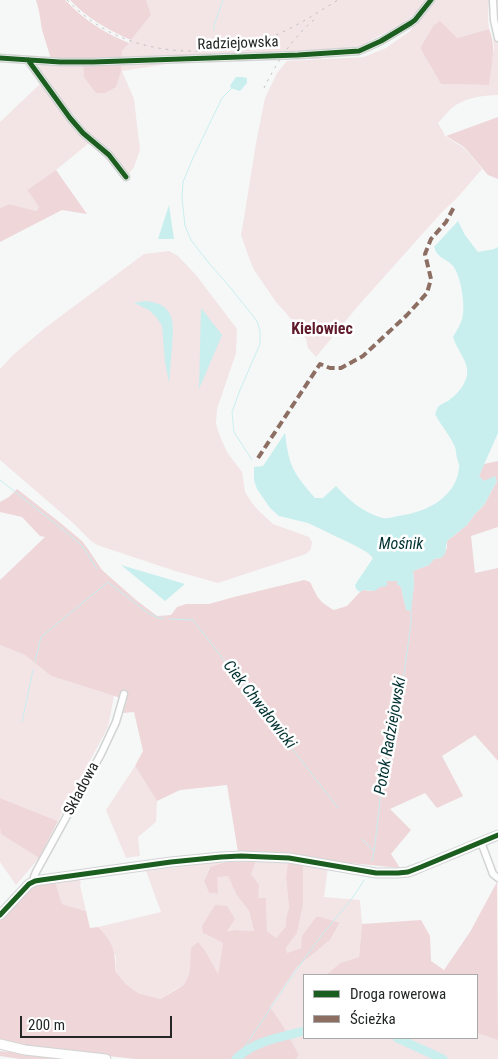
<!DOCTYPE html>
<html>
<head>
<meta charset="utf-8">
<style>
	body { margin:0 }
	#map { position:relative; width:498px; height:1059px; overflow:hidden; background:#f6f8f8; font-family:"Roboto Condensed",sans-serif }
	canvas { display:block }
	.legend { position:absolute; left:303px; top:974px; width:175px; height:65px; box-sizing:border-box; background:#fff; border:1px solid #a8a9a9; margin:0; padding:6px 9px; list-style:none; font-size:15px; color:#252727 }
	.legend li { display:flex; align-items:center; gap:10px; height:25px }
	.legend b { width:25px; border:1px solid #a8a9a9 }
	.scale { position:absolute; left:20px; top:1016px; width:152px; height:22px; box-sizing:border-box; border:2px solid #252727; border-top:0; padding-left:6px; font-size:15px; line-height:18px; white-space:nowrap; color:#252727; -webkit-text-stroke:4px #fff; paint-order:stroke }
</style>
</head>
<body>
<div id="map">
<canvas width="498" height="1059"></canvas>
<ul class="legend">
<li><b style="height:6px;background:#1b5e20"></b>Droga rowerowa</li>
<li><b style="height:6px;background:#8d6e63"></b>Ścieżka</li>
</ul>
<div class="scale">200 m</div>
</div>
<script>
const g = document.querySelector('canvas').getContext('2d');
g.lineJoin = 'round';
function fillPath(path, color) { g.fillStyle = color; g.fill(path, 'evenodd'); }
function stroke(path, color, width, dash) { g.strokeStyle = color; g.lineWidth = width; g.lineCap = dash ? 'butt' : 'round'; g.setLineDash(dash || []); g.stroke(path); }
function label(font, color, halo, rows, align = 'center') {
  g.font = font + ' "Roboto Condensed",sans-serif'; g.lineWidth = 5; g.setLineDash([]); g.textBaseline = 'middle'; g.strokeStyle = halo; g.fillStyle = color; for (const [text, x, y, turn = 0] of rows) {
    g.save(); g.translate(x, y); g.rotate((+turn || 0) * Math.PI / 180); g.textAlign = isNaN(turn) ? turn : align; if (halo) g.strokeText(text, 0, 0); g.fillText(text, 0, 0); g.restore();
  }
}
fillPath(new Path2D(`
	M146 0H426L418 11 403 23 360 46 330 50 321 59 270 58 180 62 122 71 134 99 140 150 134 167 128 175 123 168 101 144 92 137 68 108 38 67 41 64H51V59L121 71 122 51 151 15Z
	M434 0H489L488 18 489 29 457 38 433 26 420 48 441 84 488 85 494 47 493 39 498 38V95C483 95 464 98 452 108 447 112 443 118 438 123L446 137 464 148 482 169 457 198 443 211 358 306 316 357 308 348 306 339 300 329 276 302 254 270 248 255 241 235 244 218 256 143 265 98 277 73 287 61 364 57 386 48 410 31Z
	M40 84 89 143 56 170 27 190 39 207 35 211 9 204 0 208V122Z
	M169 251 178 256 196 275 237 329 236 353 217 409 216 423 219 434 227 452 242 472 245 492 252 503 259 511 273 524 309 537 312 542 311 549 306 554 218 583 175 571 97 545 90 540 73 523 0 460V369L13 355 45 328 144 254Z
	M0 645 25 655 51 676 114 696 108 727 58 821 0 798Z
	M135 766 157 801 156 822 138 837 140 856 126 858 106 810Z
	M0 826 2 834 39 858 16 885 0 862Z
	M226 861 209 868 204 881 209 893 218 894 215 876H228L236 894 249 911 254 931 235 930 203 933 223 943 218 975 206 952 198 943 190 967 188 979 183 985 171 992 162 999 138 993 126 984 115 971 116 957 98 927 161 912 146 871Z
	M256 861 288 862 286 878 289 907 286 918V926L276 938 267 931 266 898H258L251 873Z
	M303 865 328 867 324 897 360 900 362 924 359 957 340 963 326 975H304V1038H477V1033L498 1040V1059H296L299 1055 270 1007 297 967 330 940 340 924 317 916 301 948 287 953 286 948 297 933 303 905Z
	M79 875 81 883 80 885 86 911 62 904 55 881Z`), '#f3e4e6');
fillPath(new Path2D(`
	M36 0H65C86 21 101 31 129 43L122 51 121 71 116 87 105 93H96L84 77 83 60 51 59 42 30 39 11Z
	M70 0H146L151 15 131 40C108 30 87 18 70 0Z
	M440 21 457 38 489 29C497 47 491 66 489 85L441 84 420 48 433 26Z
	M498 117V179L488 175 464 147 446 136Z
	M56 170 87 214 62 210 0 242V208L9 204 36 211 39 207 27 190Z
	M498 461V527L471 536 475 573 498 568V761L475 735 442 756 463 796 437 808 425 793 390 809 411 830 391 854 400 868 238 852 227 785 180 790 157 801 135 766 143 751 134 712 123 713 127 700 51 676 25 655 0 645V580L45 537 40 536 22 517 0 512V502L9 497 17 489 58 521 82 541 88 549 102 570 136 600 157 616 171 615 177 607 186 604H209L234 597 304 580 310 582C318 598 318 601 334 610L347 606 360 592 363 590 371 591 382 586 387 581H397L401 587 406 609 410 611 414 585 413 571 429 565 434 559 441 558 447 548V541L467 525 474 515 484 505 497 481H483L479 476 484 464Z
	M0 798 58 821 39 858 1 834 0 826Z
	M256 861 251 874 259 885 258 898H266L267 931 276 938 286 926V918L289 907 286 878 288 862 303 865V905L297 933 286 948 287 953 301 948 302 936 317 916 340 923 330 940 297 967 270 1007 281 1023 299 1055 296 1059H135L28 1047 0 1039V920L33 885 55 881 62 904 86 911 90 928 98 927C112 942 116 950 115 971L126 984 138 993 161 999C168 994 176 990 182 986 192 978 190 960 191 948L198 942 206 952 218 974 223 943 203 933 202 926 215 905 227 906 235 919 227 931 235 930 254 931 249 911 236 894 228 876 217 877 218 894 209 893 204 881 210 867 225 862Z
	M497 882 498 1040 477 1033V975H326L340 963 359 957 362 924 421 920 430 936 431 961 444 970 470 932Z
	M0 1051 70 1058V1059H20L0 1056Z`), '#eed6d9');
fillPath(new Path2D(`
	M236 77H242L247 78V83L240 91 233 89 230 87 231 84Z
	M169 205 174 239H158Z
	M458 221 465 235 478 252 494 249 498 247V433L479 476 484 481 495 476 497 481 484 505 474 515 467 525 447 541 445 554 441 558 434 559 429 565 413 571 414 585 411 611 406 610 401 587 397 584V581H387V586L380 587 375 591 363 590 360 592 356 589 355 585 373 558 368 553 356 546 308 523 279 516 270 508 257 489 254 480V467L263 466 285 433C286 441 287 449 289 457 293 474 305 486 315 498H323L336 486C349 500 363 513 383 518 387 519 393 517 398 516 424 513 455 499 459 469 460 465 458 462 457 458 456 454 456 450 455 447 450 435 441 426 435 414 436 413 437 408 438 407 441 404 444 403 448 401 458 394 469 381 467 369 466 359 456 348 453 337 456 331 460 326 462 319 466 308 461 275 453 266 446 258 438 259 434 247Z
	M145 301C176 304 174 323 172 347 171 359 170 371 169 383L165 362 162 326 156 317 149 310 134 303Z
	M201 308 222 335 199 389Z
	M121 565 185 584 165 601Z`), '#c9eeee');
stroke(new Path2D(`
	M214 30V25L223 0
	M232 88 222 98 193 158 183 182 182 198 185 226 191 240 208 262 229 286 257 321 260 331V344L240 390 232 412 234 432 252 460
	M0 480 71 536 83 547 97 569
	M170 619 193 620 338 808
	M35 662 41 637 108 582 148 613 158 618H164
	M22 722 33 670
	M362 839 374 851
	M372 861 374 852 384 767 397 724 411 623V610
	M236 1059C265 1018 291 975 322 935 336 917 353 900 364 880`), '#c9eeee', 1);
stroke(new Path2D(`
	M397 1038 443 1059
	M236 1059C255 1040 280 1038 304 1031`), '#c9eeee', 9);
const street = new Path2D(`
	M493 0 494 20 498 38
	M0 58 60 62H93L298 55 359 51 381 41 411 23 415 20 431 0
	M28 60 70 118 83 133 109 155 126 177
	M481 842 493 874 498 878
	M35 881 34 877 36 872 101 754 116 722 124 694`);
const secondary = new Path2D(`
	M0 915 29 884 35 881 41 880 171 862 221 857 241 856 289 858 376 873H398L408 872 421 867 498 835
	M0 1044 25 1050 106 1059`);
stroke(street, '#d2d4d4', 9);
stroke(secondary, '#d2d4d4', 11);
stroke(street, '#fefefe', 6);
stroke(secondary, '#fefefe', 9);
stroke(new Path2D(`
	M67 0C83 16 102 30 123 38 167 56 224 55 268 38 293 29 315 14 338 0
	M264 88C276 63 293 37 315 19`), '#c2c3c3', 1, [2.5, 5]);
stroke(new Path2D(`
	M258 458 320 364 330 368H341L363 356 407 315 427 293 431 279 425 254 431 239 446 222 454 207`), '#8d6e63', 4, [8, 4]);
stroke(new Path2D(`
	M0 58 60 62H93L298 55 359 51 381 41 411 23 415 20 431 0
	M28 60 70 118 83 133 109 155 126 177
	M0 915 29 884 35 881 41 880 171 862 221 857 241 856 289 858 376 873H398L408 872 421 867 498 835`), '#1b5e20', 5);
label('15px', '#252727', '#fff', [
	["Radziejowska",238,44,-2],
	["Składowa",82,789,-62]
]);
label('bold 16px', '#5f1b2b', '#fff', [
	["Kielowiec",322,330]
]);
label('italic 16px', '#003131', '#fff', [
	["Mośnik",401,545],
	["Ciek Chwałowicki",259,705,52],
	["Potok Radziejowski",391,736,-80]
]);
</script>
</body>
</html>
